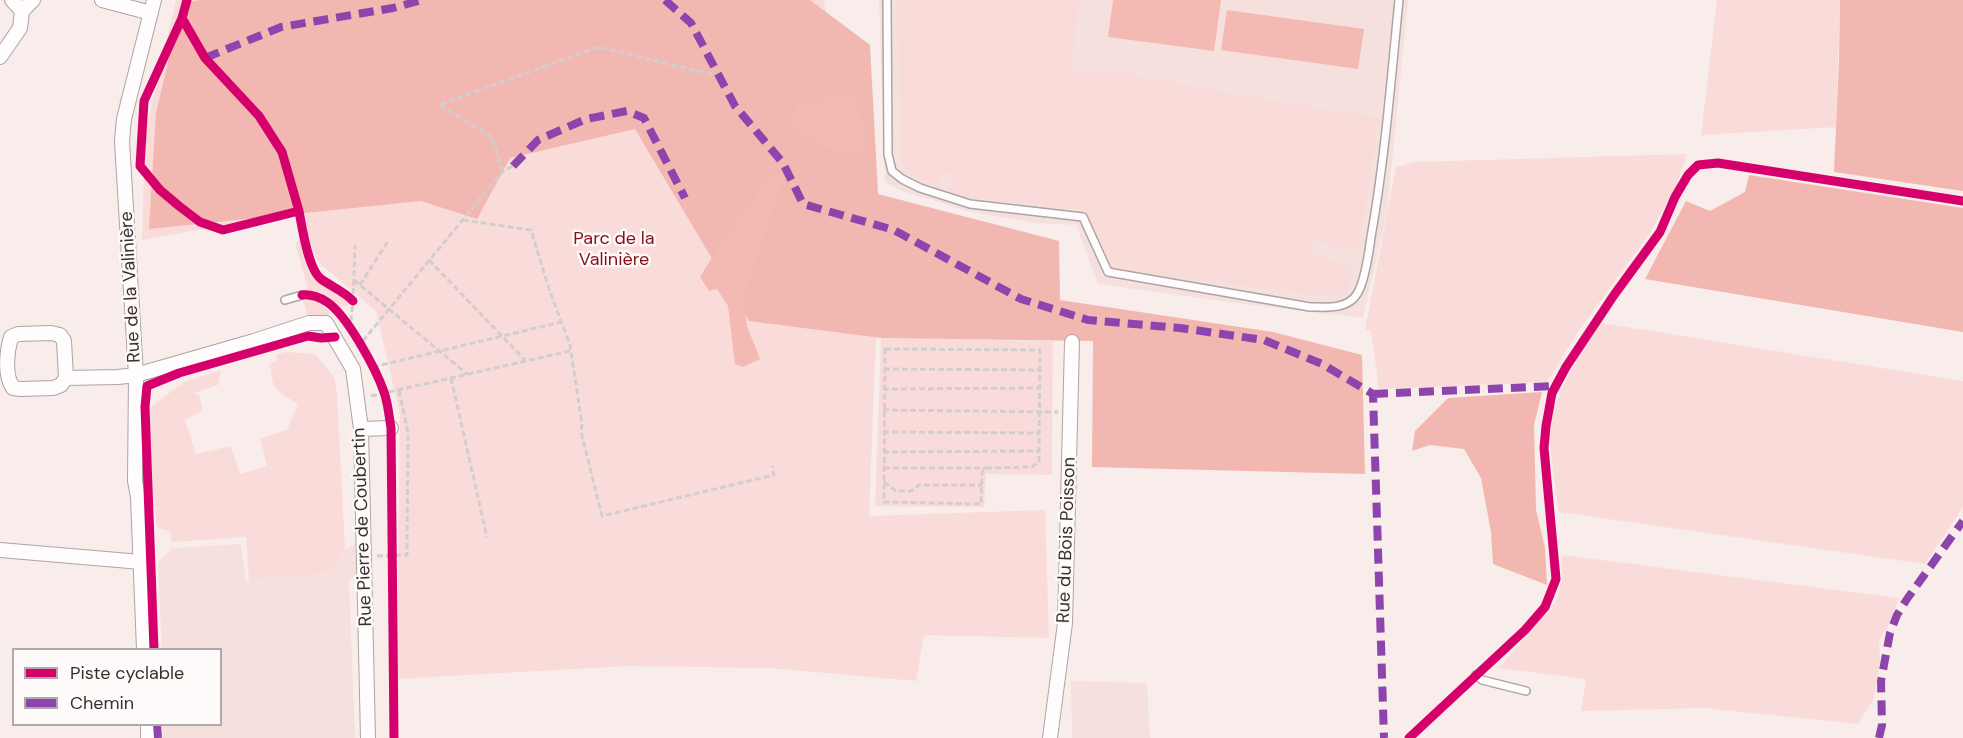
<!DOCTYPE html>
<html>
<head>
<meta charset="utf-8">
<style>
	body { margin:0 }
	#map { position:relative; width:1963px; height:738px; overflow:hidden; background:#f8edeb; font-family:"DM Sans",sans-serif }
	canvas { display:block }
	.legend { position:absolute; left:12px; top:648px; width:210px; height:78px; box-sizing:border-box; background:#fefafa; border:2px solid #afa9a9; margin:0; padding:8px 10px; list-style:none; font-size:18px; color:#38302f }
	.legend li { display:flex; align-items:center; gap:12px; height:30px }
	.legend b { width:30px; border:2px solid #afa9a9 }
</style>
</head>
<body>
<div id="map">
<canvas width="1963" height="738"></canvas>
<ul class="legend">
<li><b style="height:8px;background:#d6006c"></b>Piste cyclable</li>
<li><b style="height:8px;background:#8e44ad"></b>Chemin</li>
</ul>
</div>
<script>
const g = document.querySelector('canvas').getContext('2d');
g.lineJoin = 'round';
function fillPath(path, color) { g.fillStyle = color; g.fill(path, 'evenodd'); }
function stroke(path, color, width, dash) { g.strokeStyle = color; g.lineWidth = width; g.lineCap = dash ? 'butt' : 'round'; g.setLineDash(dash || []); g.stroke(path); }
function label(font, color, halo, rows, align = 'center') {
  g.font = font + ' "DM Sans",sans-serif'; g.lineWidth = 5; g.setLineDash([]); g.textBaseline = 'middle'; g.strokeStyle = halo; g.fillStyle = color; for (const [text, x, y, turn = 0] of rows) {
    g.save(); g.translate(x, y); g.rotate((+turn || 0) * Math.PI / 180); g.textAlign = isNaN(turn) ? turn : align; if (halo) g.strokeText(text, 0, 0); g.fillText(text, 0, 0); g.restore();
  }
}
fillPath(new Path2D(`
	M879 0H1408L1387 213 1363 318 1252 305 1098 284 1076 225 1036 223 970 212 899 190 885 182Z
	M241 544 246 582 249 580 331 573 345 549 356 544 359 573 349 580 355 738H163L162 725 220 724V650L162 649 158 563 172 548Z
	M1071 681 1147 683 1150 738H1072Z`), '#f5e0dd');
fillPath(new Path2D(`
	M176 0H824L876 338 869 516 1045 510 1049 638 924 635 916 681 770 668 627 666 397 679 400 414 376 311 318 262 298 212 142 240 145 134Z
	M897 0H1079L1071 72H1119L1233 94 1379 118 1358 253 1311 241 1309 254 1353 265 1349 286 1336 297 1112 269 1084 210 966 198 949 192 954 176 944 171 937 185C921 178 902 175 901 155Z
	M1717 0H1840L1836 127 1701 135Z
	M1687 154 1676 187 1650 233 1577 333 1547 382 1379 389 1371 331 1365 330 1396 167 1415 162Z
	M299 239C304 253 309 274 321 283 330 290 341 294 349 303V306L338 307 319 293 300 291 308 288 295 244Z
	M303 299C317 299 322 303 331 314L312 316 307 314Z
	M1601 323 1963 381V507L1925 564 1559 512C1556 489 1552 466 1550 442 1548 399 1579 358 1601 323Z
	M881 338 1053 341 1052 475 986 474 984 507 875 506Z
	M286 352 315 354 334 377 337 392 345 549 331 573 249 580 246 537 171 542V532L158 528 156 523V506H153L148 409 184 382 221 370 218 385 194 393 199 395 203 410 185 420 196 454 231 446 240 474 267 466 260 438 287 430 298 404C275 389 273 393 270 363L277 361 276 354Z
	M1562 555 1899 598 1889 624 1879 641 1880 660 1874 698 1858 724 1704 708 1581 711 1586 679 1499 668 1556 601 1562 581Z`), '#f9dcd9');
fillPath(new Path2D(`
	M200 0H810L870 45 878 194 1059 241 1060 300 1273 332 1362 355 1365 474 1092 467 1093 341 881 338 749 321 635 129 510 158 477 219 421 201 149 229 156 113 182 3Z
	M1840 0H1963V191L1834 172 1839 61Z
	M1749 175 1963 208V332L1645 279 1686 201 1710 211 1745 192Z
	M1542 392 1534 425 1536 510 1545 548 1547 585 1493 564 1491 532 1481 478 1464 449 1430 445 1412 451 1415 431 1448 398Z`), '#f2b7b1');
fillPath(new Path2D(`
	M1113 0H1221L1214 51 1108 37Z
	M1227 10 1364 29 1358 69 1221 50Z
	M841 94H849C864 109 864 130 864 151 848 159 800 142 793 124 791 117 794 111 796 105L804 104 823 105 828 97Z
	M772 172 784 175 754 269 742 295 747 326 760 359 743 367 735 364 728 306 717 289 709 291 700 277 727 233 748 208 766 178Z`), '#f5b9b3');
const service = new Path2D(`
	M887 0 888 154 892 171 902 179 920 188 970 204 1083 217 1108 272 1310 307C1326 307 1347 310 1357 294 1365 282 1369 252 1371 237 1385 159 1391 79 1399 0
	M285 300 302 295
	M1476 675 1482 680 1526 691`);
const minor = new Path2D(`
	M12 0 22 11 33 0
	M102 0 151 13
	M0 57 20 28 22 11
	M51 333 60 335 64 341 66 378 61 385 53 388 21 389 13 388C4 375 7 351 11 337L18 334Z
	M66 378 118 377 136 375 254 341 309 323H326L353 369 361 429 368 738
	M361 429 391 428
	M0 550 141 562
	M144 650 138 497 135 481 136 375 122 141 124 119 154 0
	M148 724V738
	M1050 738 1065 623 1072 342`);
stroke(service, '#ada4a3', 10);
stroke(minor, '#ada4a3', 16);
stroke(new Path2D(`
	M503 171 491 136 439 105 598 47 719 76
	M463 220 531 230 549 289 570 345 582 424 581 432 602 516 774 475 772 466
	M429 260 525 360
	M354 280 467 374
	M360 285 388 241
	M350 330 353 301 355 245
	M357 348 503 171 513 166
	M885 349 1040 350 1039 461 1032 467 987 468 982 472 981 504 884 502Z
	M373 367 561 322
	M884 369 1039 370
	M451 378 487 537
	M883 389 1039 388
	M371 396 570 351
	M883 410 1058 412
	M883 432 1039 433
	M883 452 1039 451
	M884 468H986
	M884 482 896 491H911L919 485H982
	M377 556 407 555 408 433 399 390`), '#d2cecd', 3, [6, 3]);
stroke(service, '#fefcfc', 7);
stroke(minor, '#fefcfc', 14);
stroke(new Path2D(`
	M665 0 691 23 735 106 783 163 803 204 894 230 1021 299 1088 320 1180 328 1264 340 1322 364 1373 394 1384 738
	M205 58 281 27 393 8 422 0
	M513 166 538 140 586 119 627 111 644 118 685 198
	M1373 394 1556 386
	M157 724 158 738
	M1879 738 1882 725 1881 681 1890 633 1897 615 1907 599 1963 521`), '#8e44ad', 8, [15, 8]);
stroke(new Path2D(`
	M187 0 182 18 144 101 140 166 160 190 179 206 200 222 223 230 299 211C302 227 308 269 321 279 332 287 344 291 353 301
	M182 18 205 58 259 116 282 152 299 211
	M302 295C311 294 319 297 327 302 347 315 376 369 384 392 388 403 389 416 391 428L394 738
	M154 650 145 407 147 386 179 373 308 336 321 338 335 337
	M1409 738 1525 630 1545 607 1556 579 1544 448 1546 426 1552 393 1566 367 1614 295 1660 232 1675 197 1688 175 1698 165 1718 163 1963 201`), '#d6006c', 9);
label('18px', '#860f15', '#fefafa', [
	["Parc de la",614,239],
	["Valinière",614,260]
]);
label('18px', '#38302f', '#fefafa', [
	["Rue de la Valinière",131,287,-93],
	["Rue Pierre de Coubertin",363,527,-92],
	["Rue du Bois Poisson",1067,540,-88]
]);
</script>
</body>
</html>
